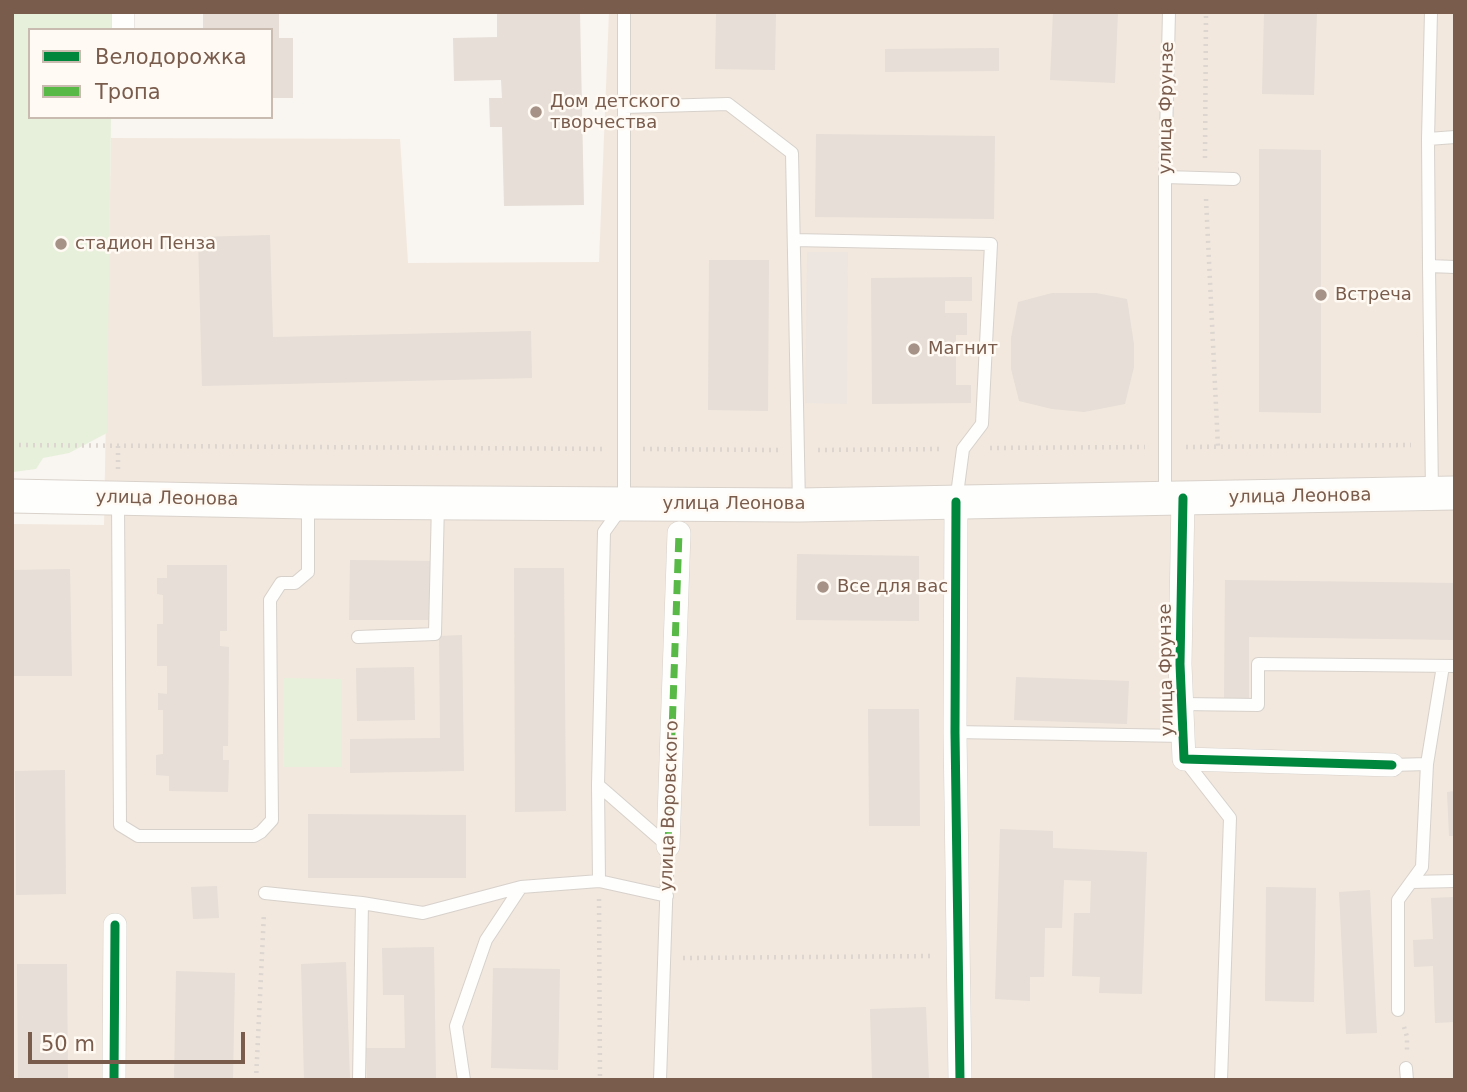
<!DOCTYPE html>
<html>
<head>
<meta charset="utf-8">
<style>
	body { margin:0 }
	#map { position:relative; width:1467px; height:1092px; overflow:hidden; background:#f9f5f0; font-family:"DejaVu Sans",sans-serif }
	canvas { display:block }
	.frame { position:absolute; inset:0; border:14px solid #7a5c4d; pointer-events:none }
	.legend { position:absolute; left:28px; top:28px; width:245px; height:91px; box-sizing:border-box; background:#fffaf3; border:2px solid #cabbb1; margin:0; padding:9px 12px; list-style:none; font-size:21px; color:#7a5c4d }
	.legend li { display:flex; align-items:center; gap:14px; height:35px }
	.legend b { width:35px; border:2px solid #cabbb1 }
	.scale { position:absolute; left:28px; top:1032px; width:217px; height:32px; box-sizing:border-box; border:4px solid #7a5c4d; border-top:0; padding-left:9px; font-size:21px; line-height:24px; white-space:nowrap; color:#7a5c4d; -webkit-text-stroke:5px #fffaf3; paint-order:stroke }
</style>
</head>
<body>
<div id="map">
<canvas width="1467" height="1092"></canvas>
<div class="frame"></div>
<ul class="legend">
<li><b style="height:9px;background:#00873e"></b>Велодорожка</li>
<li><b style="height:9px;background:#58b947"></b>Тропа</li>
</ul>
<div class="scale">50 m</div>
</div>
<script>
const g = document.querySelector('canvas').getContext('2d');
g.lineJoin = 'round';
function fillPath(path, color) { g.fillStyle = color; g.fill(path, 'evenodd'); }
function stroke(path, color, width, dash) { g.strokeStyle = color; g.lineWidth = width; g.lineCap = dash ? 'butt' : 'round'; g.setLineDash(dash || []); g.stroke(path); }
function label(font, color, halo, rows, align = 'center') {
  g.font = font + ' "DejaVu Sans",sans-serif'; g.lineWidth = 5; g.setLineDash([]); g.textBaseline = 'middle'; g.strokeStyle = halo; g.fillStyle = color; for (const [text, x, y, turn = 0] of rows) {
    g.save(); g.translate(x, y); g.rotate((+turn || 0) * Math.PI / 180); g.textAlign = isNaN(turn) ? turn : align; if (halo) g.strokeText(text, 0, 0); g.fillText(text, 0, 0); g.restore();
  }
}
fillPath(new Path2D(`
	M609 12H1455V1080H12V524L104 525 111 138 400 139 408 263 599 262Z`), '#f2e8de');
fillPath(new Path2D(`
	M807 252H848L847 404 805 403Z`), '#ede5e0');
fillPath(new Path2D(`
	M12 12H113L112 30H30V117H111L107 433 69 453 43 458 36 469 13 472Z
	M284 678 341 679V767H283Z`), '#e7f0db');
fillPath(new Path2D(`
	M203 12H279V38H293V98H271V30H203Z
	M497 12H580L584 205 504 206 502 127H490L489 98H502L501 80 454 81 453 38 497 37Z
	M716 12H776L775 70 715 69Z
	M1053 12H1118L1115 83 1050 80Z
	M1264 12H1317L1314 95 1262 94Z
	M999 48V71L885 72V49Z
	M816 134 995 136 994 219 815 217Z
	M1259 149 1321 150V413L1259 412Z
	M270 235 273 337 531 331 532 378 202 386 198 237Z
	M709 260H769L768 411 708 410Z
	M972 277V301H945V313H967V335H956V385H971V403L872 404 871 278Z
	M1052 293H1096L1127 299 1134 344V367L1125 404 1084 412 1052 409 1019 401 1011 369V338L1018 302Z
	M797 554 919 556V621L796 620Z
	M350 560 433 561V620H349Z
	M167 565H227V631H220V646L229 647 228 746H223V760H229L228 792 169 791V776L156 775V755L163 754V710H158V693L167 694V666H157V624H163V595L157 594V578H167Z
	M514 568H564L566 811 515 812Z
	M70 569 72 676H14L12 570Z
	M1225 580 1455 583V640L1249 637V698H1224Z
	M462 635 464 771 350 773V739L440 738 439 636Z
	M414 667 415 720 357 721 356 668Z
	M1016 677 1129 681 1127 724 1014 720Z
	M868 709H919L920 826H869Z
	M65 770 66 894 16 895 15 771Z
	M1455 791V836H1449L1447 792Z
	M308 814 466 815V878H308Z
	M1000 829 1053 831V848L1147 852 1142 994 1099 993 1100 977 1072 976 1074 913H1090L1091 881 1064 880 1062 928H1045L1044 977H1030V1001L995 999Z
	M217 886 219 918 193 919 191 887Z
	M1266 887 1316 888 1314 1002 1265 1001Z
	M1370 890 1377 1033 1346 1034 1339 892Z
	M1455 897V1022L1435 1023 1433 966 1414 967 1413 940 1433 939 1431 898Z
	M434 947 436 1080H367L366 1048H405L404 995H383L382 948Z
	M346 962 350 1080H304L301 964Z
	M17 964H67L68 1080H18Z
	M493 968 560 969 558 1070 491 1068Z
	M176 971 235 973 233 1080H174Z
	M926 1007 929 1080H872L870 1009Z`), '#e6ded7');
const lane = new Path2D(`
	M624 12V504L604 532 598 785 668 846 660 1080
	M1431 12 1428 139 1455 137
	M624 107 728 104 792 153 799 505
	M1428 139 1429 266
	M1165 177 1234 179
	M794 240 991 244 982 424 963 449 956 502
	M1432 493 1429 266 1455 267
	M1165 498V177L1169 12
	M118 500 120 825 138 836H254L261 832 272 820 270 600 281 583H295L308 572V502
	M358 637 435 634 438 503
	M1182 704 1258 705V664L1455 666
	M955 732 1184 736
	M1184 759 1230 818 1221 1080
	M1427 764 1443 666
	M1392 765 1427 764 1422 867 1398 900V1010
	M598 785 599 881
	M1411 882 1455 881
	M265 893 362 903 423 913 521 887
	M1406 1068 1407 1080
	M359 1080 362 903
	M464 1080 456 1026 486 940 521 887 599 881 667 896`);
const street = new Path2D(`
	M123 30V12
	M1183 498 1180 664 1184 759 1392 765
	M956 502 955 732 960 1080
	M668 846 679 533
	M114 1080 115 925`);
const secondary = new Path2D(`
	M12 496 308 502 799 505 1455 493`);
stroke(lane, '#d7d1cb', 14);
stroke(street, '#d7d1cb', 24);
stroke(secondary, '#d9d2cb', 35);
stroke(new Path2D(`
	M1205 158 1206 12
	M1206 199 1218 447
	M12 445 606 449
	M1186 447 1411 445
	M990 448 1145 447
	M643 449 778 450
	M818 450 942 449
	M118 469V446
	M599 899 600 1080
	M683 958 933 956
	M1404 1027 1407 1037V1050
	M256 1080 264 913`), '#dcd5d0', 4.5, [2, 5]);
stroke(lane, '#fefefd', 12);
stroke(street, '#fefefd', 23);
stroke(secondary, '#fefefd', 33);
stroke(new Path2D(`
	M668 846 679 533`), '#58b947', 7, [14, 7]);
stroke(new Path2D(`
	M1183 498 1180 664 1184 759 1392 765
	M956 502 955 732 960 1080
	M114 1080 115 925`), '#00873e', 9);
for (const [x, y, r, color] of [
	[536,112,7,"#a69286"],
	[61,244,7,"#a69286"],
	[1321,295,7,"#a69286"],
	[914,349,7,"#a69286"],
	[823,587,7,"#a69286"]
]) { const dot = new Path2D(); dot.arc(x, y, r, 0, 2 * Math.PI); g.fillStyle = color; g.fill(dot); stroke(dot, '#fffaf3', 2.5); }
label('18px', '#7a5c4d', '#fffaf3', [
	["Дом детского",550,102],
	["творчества",550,123],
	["стадион Пенза",75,244],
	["Встреча",1335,295],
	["Магнит",928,349],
	["Все для вас",837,587]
], 'left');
label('18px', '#7a5c4d', '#fffaf3', [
	["улица Фрунзе",1167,108,-89],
	["улица Леонова",1300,497,-1],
	["улица Леонова",167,499,1],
	["улица Леонова",734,504],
	["улица Фрунзе",1167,670,-91],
	["улица Воровского",670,806,-88]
]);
</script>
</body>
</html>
